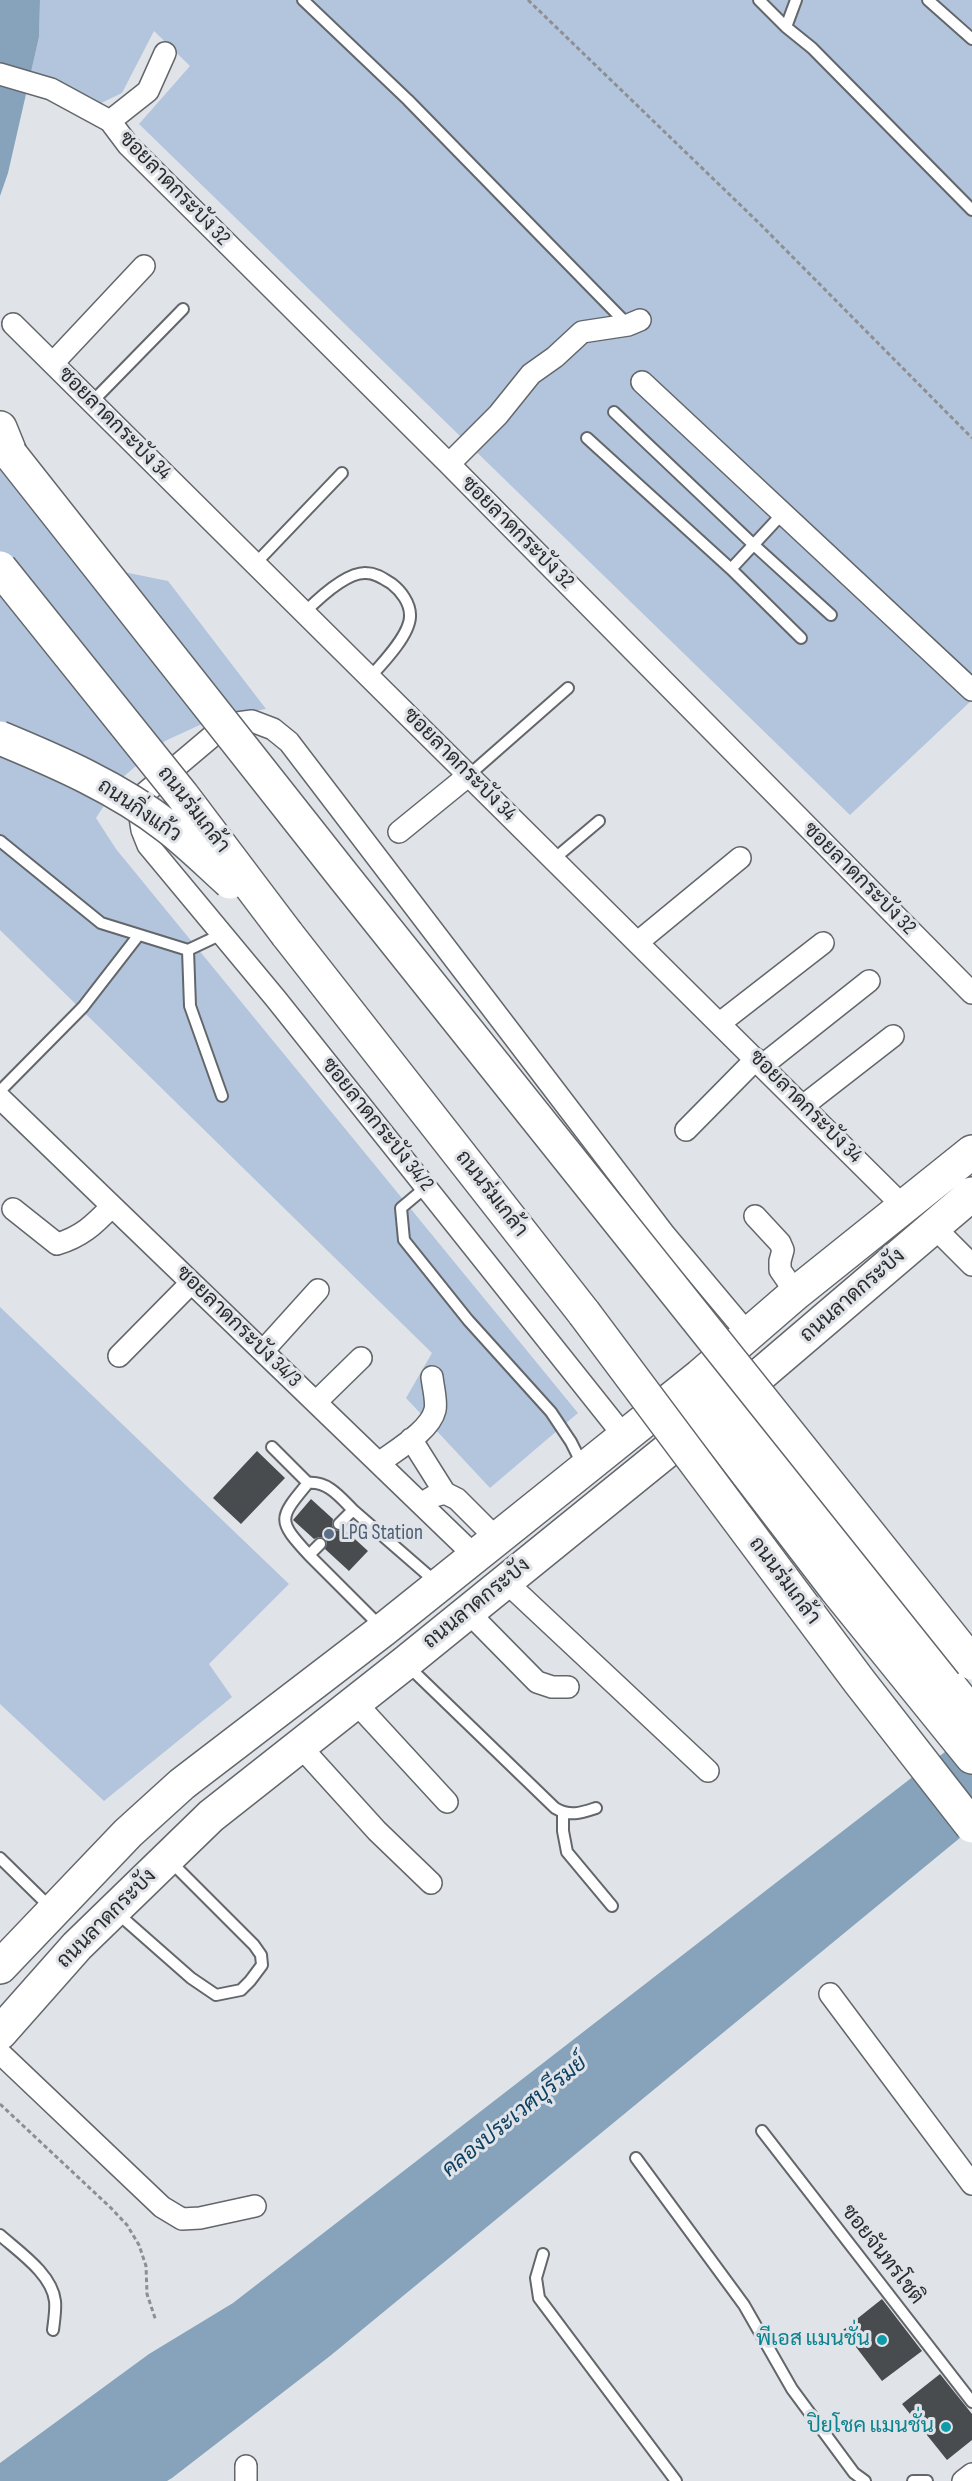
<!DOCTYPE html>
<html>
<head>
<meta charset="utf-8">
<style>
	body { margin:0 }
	canvas { display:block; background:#e0e4e8 }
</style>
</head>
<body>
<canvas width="972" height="2481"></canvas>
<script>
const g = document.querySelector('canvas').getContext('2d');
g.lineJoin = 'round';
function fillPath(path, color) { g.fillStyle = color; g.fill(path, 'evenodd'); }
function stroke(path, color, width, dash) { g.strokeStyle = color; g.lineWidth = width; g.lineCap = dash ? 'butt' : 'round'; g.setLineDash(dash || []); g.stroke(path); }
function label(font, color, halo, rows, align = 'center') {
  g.font = font + ' "Sofia Sans Condensed",Sarabun,sans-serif'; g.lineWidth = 6; g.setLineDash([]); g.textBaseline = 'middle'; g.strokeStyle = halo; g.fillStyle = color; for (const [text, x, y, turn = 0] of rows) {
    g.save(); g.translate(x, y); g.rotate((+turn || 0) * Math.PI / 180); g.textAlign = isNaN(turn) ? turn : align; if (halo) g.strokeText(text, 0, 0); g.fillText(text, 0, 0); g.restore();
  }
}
fillPath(new Path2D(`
	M40 0H972V700L850 815 139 124 190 66 154 31 122 93 97 105 30 76 39 37Z
	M0 430 99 567 168 581 266 709 217 717 165 741 122 778 96 818 116 849 578 1413 490 1488 406 1398 432 1353 0 930Z
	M0 1307 289 1584 209 1664 232 1697 104 1801 0 1704Z`), '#b2c5dd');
fillPath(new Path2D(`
	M0 0H40L39 37 8 173 0 196Z
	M972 1731V1828L330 2356 172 2478 167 2481H0V2463L149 2354 233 2303Z`), '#86a3bb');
fillPath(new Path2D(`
	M257 1451 285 1478 241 1524 213 1498Z
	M311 1499 333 1519 332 1525 334 1530 340 1531 344 1529 368 1551 349 1571 325 1549 327 1543 325 1538 319 1537 314 1539 293 1520Z
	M882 2299 922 2351 882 2381 843 2330Z
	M940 2374 972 2414V2440L947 2460 902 2404Z`), '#494c4f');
const lane = new Path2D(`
	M303 0 408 100 628 325
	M759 0 786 27
	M796 0 786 27 812 48 972 210
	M928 0 972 39
	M92 402 183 309
	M614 412 754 545 831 615
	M587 438 731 569
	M783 513 731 569 801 638
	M255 564 342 473
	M305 612C318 599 346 572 366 573 376 573 384 579 392 584 401 591 410 603 410 615 411 634 382 664 370 677
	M469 775 568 688
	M0 841 101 923 188 950 222 934
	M554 859 599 821
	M188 950 190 1006 222 1096
	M0 1091 83 1007 138 936
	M426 1187 401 1208 404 1240 468 1320 551 1412 571 1442 583 1466
	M272 1447 308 1483
	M339 1524 353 1510 437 1583
	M320 1544 309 1555 381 1627
	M309 1555C277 1520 278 1519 308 1483 328 1481 340 1497 353 1510
	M407 1665 555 1808C570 1817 581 1813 596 1808
	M563 1812V1831L567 1852 612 1906
	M0 1858 51 1908
	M116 1912 191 1978 216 1995 241 1990 250 1981 262 1965 261 1955 254 1945 170 1861
	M762 2131 972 2402
	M636 2158 744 2305 792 2389 854 2473 865 2481
	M0 2235C19 2252 52 2274 55 2301 56 2310 54 2321 53 2330
	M543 2254 536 2278 539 2298 676 2481
	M913 2481H927`);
const street = new Path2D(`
	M0 74 51 89 110 121 128 145 449 464 972 993
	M110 121 148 91 165 53
	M13 324 904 1207
	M53 363 144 266
	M642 382 972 690
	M449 464 498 415 531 374 555 357 582 332 628 325 640 320
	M399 832 469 775
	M638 942 740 858
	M720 1023 823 943
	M763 1065 869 981
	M0 1098 475 1556
	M803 1106 893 1036
	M686 1130 756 1059
	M13 1209 57 1244C81 1237 94 1225 111 1207
	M755 1216 780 1243 783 1250 780 1261V1270L796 1293
	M933 1226 972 1265
	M263 1351 318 1290
	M119 1356 191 1283
	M316 1402 361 1358
	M624 1436 276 999 148 845 142 830 139 811 145 793 216 733 237 723 252 721 273 729 289 742 665 1235 748 1334
	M411 1439 445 1493
	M379 1463C396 1450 430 1431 435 1410 437 1401 433 1387 432 1377
	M422 1503 434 1496 445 1493 457 1499 497 1539
	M505 1581 708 1771
	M468 1612 537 1682 552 1687H568
	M355 1702 447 1802
	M300 1746 377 1831 431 1883
	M830 1994 972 2184
	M0 2053 162 2207 182 2219 200 2218 255 2206
	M246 2481V2466
	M963 2481 972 2474`);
const primary = new Path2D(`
	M0 428 11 455
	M287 934 584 1313
	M712 1388 972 1714
	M691 1400 836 1589 972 1757
	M0 1967 128 1833 182 1784 383 1630 584 1469 700 1376 796 1293 972 1152
	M0 2033 77 1946 211 1816 405 1663 753 1381 972 1194`);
stroke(lane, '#63676b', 14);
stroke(street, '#63676b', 24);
stroke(primary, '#63676b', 36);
stroke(new Path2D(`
	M528 0 760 224 972 438
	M0 2104 111 2208 127 2225 139 2245 146 2266 147 2294 156 2321`), '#8d9093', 3, [4.5, 3]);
stroke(lane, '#fff', 10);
stroke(street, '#fff', 21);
stroke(primary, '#fff', 33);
const primaryBridge = new Path2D(`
	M11 455 345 878 972 1663
	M0 568 182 795 287 934
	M0 738C58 762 118 788 168 827 190 844 210 864 230 882
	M584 1313 859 1681 972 1826`);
stroke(primaryBridge, '#63676b', 36, []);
stroke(primaryBridge, '#fff', 33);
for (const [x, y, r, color] of [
	[329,1534,6,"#5c6f8a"],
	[882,2340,6,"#0f9aa8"],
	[946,2427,6,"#0f9aa8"]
]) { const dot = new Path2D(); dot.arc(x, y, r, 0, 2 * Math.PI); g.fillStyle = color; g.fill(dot); stroke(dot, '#e0e4e8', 2); }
label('21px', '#2b2c2e', '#e0e4e8', [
	["ซอยลาดกระบัง 32",174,189,46],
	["ซอยลาดกระบัง 34",114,424,45],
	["ซอยลาดกระบัง 32",517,533,45],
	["ซอยลาดกระบัง 34",459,765,45],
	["ถนนร่มเกล้า",193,810,52],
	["ถนนกิ่งแก้ว",139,811,34],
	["ซอยลาดกระบัง 32",859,879,45],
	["ซอยลาดกระบัง 34",805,1107,45],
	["ซอยลาดกระบัง 34/2",377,1125,51],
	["ถนนร่มเกล้า",491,1194,52],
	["ถนนลาดกระบัง",853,1296,-41],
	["ซอยลาดกระบัง 34/3",238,1327,44],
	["ถนนร่มเกล้า",784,1581,53],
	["ถนนลาดกระบัง",477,1604,-39],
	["ถนนลาดกระบัง",107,1919,-45],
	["ซอยจันทรโชติ",882,2255,52]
]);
label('21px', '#4e5e75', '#e0e4e8', [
	["LPG Station",341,1534]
], 'left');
label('21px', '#0d838f', '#e0e4e8', [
	["พีเอส แมนชั่น",870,2340],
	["ปิยโชค แมนชั่น",934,2427]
], 'right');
label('italic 22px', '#0d4062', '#e0e4e8', [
	["คลองประเวศบุรีรมย์",515,2117,-39]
]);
</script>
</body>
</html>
